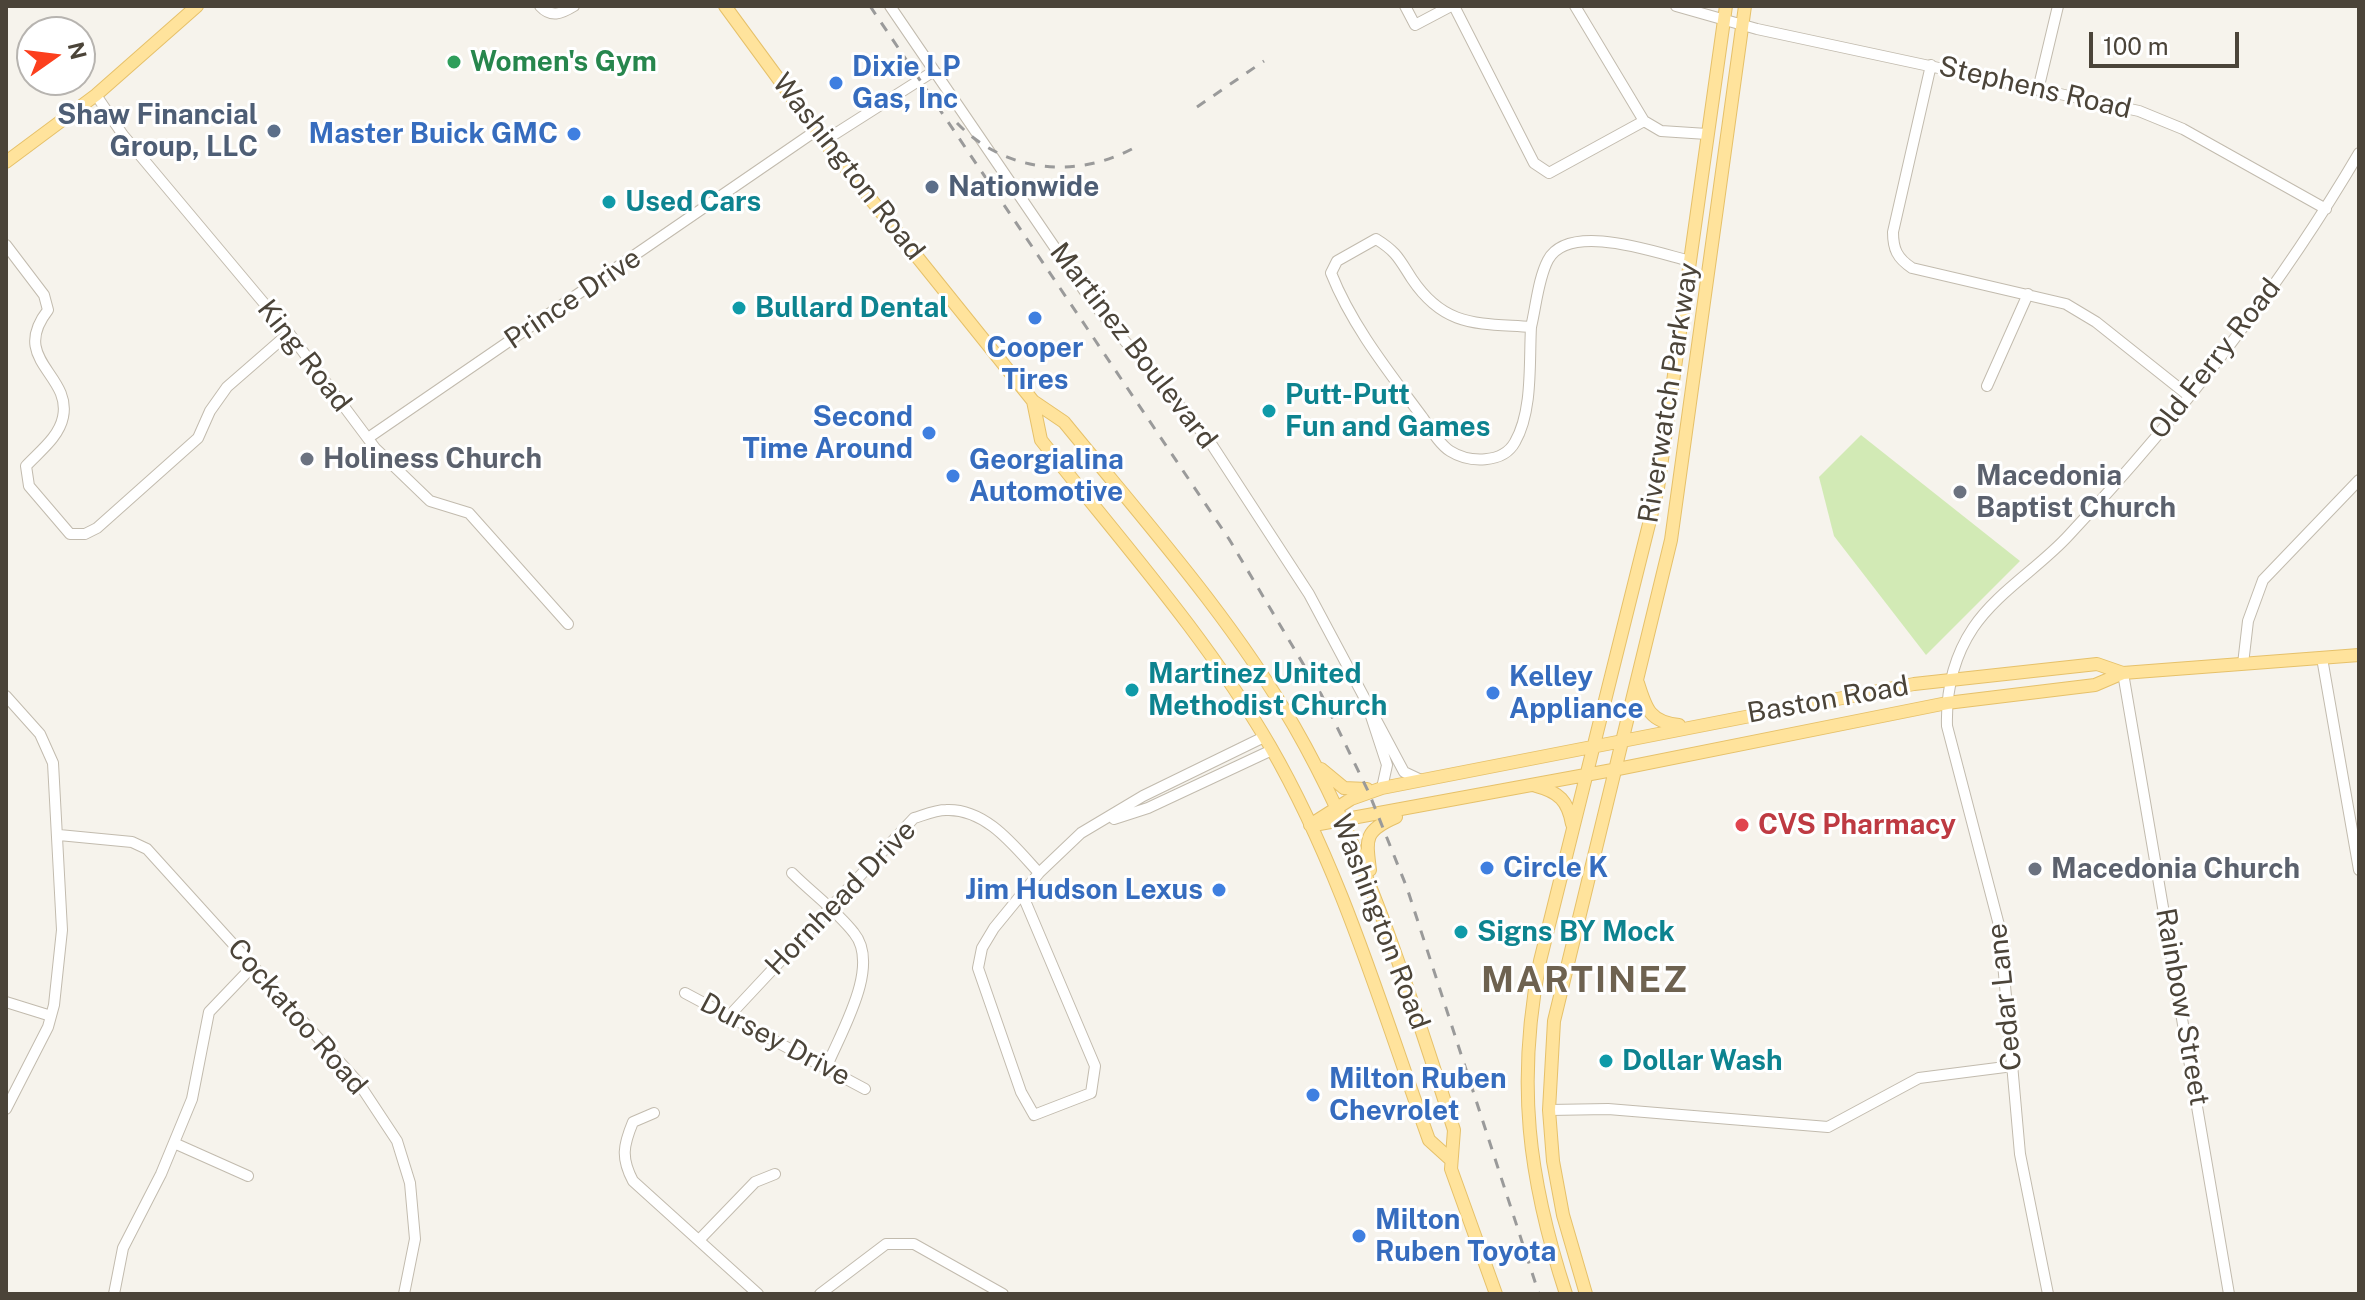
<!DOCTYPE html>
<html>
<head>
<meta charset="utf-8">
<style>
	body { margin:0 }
	#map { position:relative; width:2365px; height:1300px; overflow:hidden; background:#f6f3ec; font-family:"Public Sans",sans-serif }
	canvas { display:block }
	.frame { position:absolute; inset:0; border:8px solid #4b4439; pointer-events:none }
	.north { position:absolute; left:16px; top:16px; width:80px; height:80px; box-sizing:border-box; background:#fff; border:2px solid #b7b4b0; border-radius:50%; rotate:76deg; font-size:22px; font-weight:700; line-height:32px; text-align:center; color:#4b4439 }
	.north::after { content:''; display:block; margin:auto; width:28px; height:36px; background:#fc3f1d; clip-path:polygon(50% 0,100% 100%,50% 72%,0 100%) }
	.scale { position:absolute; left:2089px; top:32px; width:150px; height:36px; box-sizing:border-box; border:4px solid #4b4439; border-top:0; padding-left:10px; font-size:24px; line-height:28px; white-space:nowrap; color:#4b4439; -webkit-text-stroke:6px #fff; paint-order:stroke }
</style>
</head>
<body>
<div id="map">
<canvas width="2365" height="1300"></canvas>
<div class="frame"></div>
<div class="north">N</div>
<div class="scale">100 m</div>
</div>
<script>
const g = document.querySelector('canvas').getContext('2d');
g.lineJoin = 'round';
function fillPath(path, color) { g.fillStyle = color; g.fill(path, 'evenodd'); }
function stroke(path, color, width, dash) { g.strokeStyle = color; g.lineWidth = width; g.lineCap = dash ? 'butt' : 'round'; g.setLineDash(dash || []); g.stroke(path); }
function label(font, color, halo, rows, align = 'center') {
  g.font = font + ' "Public Sans",sans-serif'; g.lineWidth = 6; g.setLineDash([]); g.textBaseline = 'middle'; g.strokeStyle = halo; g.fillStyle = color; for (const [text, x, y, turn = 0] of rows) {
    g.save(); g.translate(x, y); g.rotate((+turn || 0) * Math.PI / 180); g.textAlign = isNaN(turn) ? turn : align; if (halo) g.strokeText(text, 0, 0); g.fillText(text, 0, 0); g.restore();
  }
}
fillPath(new Path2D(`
	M1861 435 2020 561 1926 655 1834 536 1819 477Z`), '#d2eab5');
const minor = new Path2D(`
	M540 6C551 18 561 14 574 6
	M890 6 1092 302 1210 442 1309 594 1404 772 1421 780
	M1405 6 1415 25 1451 6
	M1454 6 1534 163 1549 173 1644 121
	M1575 6 1644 121 1661 131 1707 134
	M1676 6 1757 29 2139 111 2183 129 2326 209
	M1931 65 1893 232C1893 249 1897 258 1912 268L2066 304 2096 322 2189 396
	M2038 90 2058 6
	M96 95 123 135 289 333 375 448 430 501 469 513 568 624
	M824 141 934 71
	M1376 239C1397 252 1399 259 1412 279 1445 328 1478 323 1531 327 1529 362 1533 411 1515 442 1503 464 1469 463 1450 451 1439 444 1430 428 1423 418 1389 372 1352 326 1331 273L1337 261Z
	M6 245 44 295 48 310C9 360 72 374 63 417 59 437 40 451 26 466L29 486 70 534H85L97 528 198 438 210 411 227 387 289 333
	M1531 327C1536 307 1538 279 1548 260 1569 221 1657 253 1690 261
	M1987 386 2028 294
	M368 438 817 130
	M2322 658 2359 870
	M2243 664 2248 621 2263 580 2359 480
	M2123 673 2229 1294
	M6 696 40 734 53 763 62 930 54 1005 48 1027 6 1109
	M1368 707 1387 765 1382 788
	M1114 819 1148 808 1272 750
	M59 835 132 842 147 849 358 1082 397 1141 410 1183 415 1239 404 1294
	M792 873C812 893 837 911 854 933 881 966 841 1032 827 1066
	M1023 896 1095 1066 1091 1093 1034 1115 1021 1092 978 968 982 948 994 928 1039 873 1081 833 1143 796 1264 737
	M685 993 865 1089
	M6 1002 51 1016
	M730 1015 914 818C924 815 936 810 946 810 986 808 1015 847 1039 873
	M1549 1110 1608 1109 1828 1127 1919 1078 2013 1066
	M654 1113 633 1122C623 1146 621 1158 633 1181L758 1294
	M174 1143 248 1176
	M700 1239 755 1182 775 1174
	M114 1294 123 1248 161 1174 192 1099 209 1012 252 967
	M820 1294 886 1244H914L1003 1294
	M2048 1294 2020 1154 2000 929 1947 726C1946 691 1953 658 1973 628 1997 592 2040 567 2069 535 2178 418 2278 291 2359 153`);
const major = new Path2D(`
	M725 6 824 141 1033 401 1064 422C1144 520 1230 616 1294 726 1367 853 1409 991 1454 1130L1451 1169 1496 1294
	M6 162 96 95 197 6
	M1033 401 1041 440C1120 540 1206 636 1270 746 1341 869 1381 1007 1429 1140L1450 1159
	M1638 683C1646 709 1650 722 1679 725
	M1321 769 1344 788 1367 789
	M1536 786C1559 792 1568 801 1572 824
	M1310 825 1351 799 1382 788 1914 684 2097 664 2123 673 2359 655
	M1314 825 1618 769 1947 703 2095 685 2123 673
	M1370 870C1366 838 1364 831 1396 817
	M1566 1294C1528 1178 1516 1082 1540 961L1658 488 1726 6
	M1586 1294 1563 1215 1553 1161 1549 1110 1554 1021 1671 540 1745 6`);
stroke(minor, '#c2bbae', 12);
stroke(major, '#e6c16a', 14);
stroke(minor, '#fff', 10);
stroke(major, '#ffe39c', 12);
stroke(new Path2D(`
	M870 6 1229 539 1321 694 1369 793 1407 888 1539 1294
	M1197 107 1264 61
	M957 123C1006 174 1080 180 1139 145`), '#9a9a9a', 3, [10, 10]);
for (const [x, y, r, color] of [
	[454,62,8,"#2e9e5b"],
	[836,83,8,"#3f7fe0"],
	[274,131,8,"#5c6f8a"],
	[574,134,8,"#3f7fe0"],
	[932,187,8,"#5c6f8a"],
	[609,202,8,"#0f9aa8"],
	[739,308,8,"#0f9aa8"],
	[1035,318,8,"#3f7fe0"],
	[1269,411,8,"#0f9aa8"],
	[929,433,8,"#3f7fe0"],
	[307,459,8,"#6b7280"],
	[953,476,8,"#3f7fe0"],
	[1960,492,8,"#6b7280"],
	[1132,690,8,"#0f9aa8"],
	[1493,693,8,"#3f7fe0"],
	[1742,825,8,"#e0444e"],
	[1487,868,8,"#3f7fe0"],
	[2035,869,8,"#6b7280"],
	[1219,890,8,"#3f7fe0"],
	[1461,932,8,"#0f9aa8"],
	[1606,1061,8,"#0f9aa8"],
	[1313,1095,8,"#3f7fe0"],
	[1359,1236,8,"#3f7fe0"]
]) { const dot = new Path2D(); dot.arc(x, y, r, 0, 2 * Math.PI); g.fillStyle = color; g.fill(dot); stroke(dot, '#fff', 3); }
label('bold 28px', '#27864d', '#fff', [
	["Women's Gym",470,62]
], 'left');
label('bold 28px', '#366cbe', '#fff', [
	["Dixie LP",852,67],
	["Gas, Inc",852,99],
	["Master Buick GMC",558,134,"right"],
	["Cooper",1035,348,"center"],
	["Tires",1035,380,"center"],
	["Second",913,417,"right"],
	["Time Around",913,449,"right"],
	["Georgialina",969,460],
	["Automotive",969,492],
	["Kelley",1509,677],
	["Appliance",1509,709],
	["Circle K",1503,868],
	["Jim Hudson Lexus",1203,890,"right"],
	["Milton Ruben",1329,1079],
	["Chevrolet",1329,1111],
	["Milton",1375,1220],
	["Ruben Toyota",1375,1252]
], 'left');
label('28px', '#4b4439', '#fff', [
	["Stephens Road",2035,88,13],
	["Washington Road",848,167,52],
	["Prince Drive",573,299,-34],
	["Martinez Boulevard",1133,346,52],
	["King Road",304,356,52],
	["Old Ferry Road",2215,359,-52],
	["Riverwatch Parkway",1669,393,-81],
	["Baston Road",1828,700,-10],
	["Hornhead Drive",841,898,-46],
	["Washington Road",1380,922,69],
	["Cedar Lane",2005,997,-96],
	["Rainbow Street",2182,1007,80],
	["Cockatoo Road",297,1017,49],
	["Dursey Drive",775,1040,28]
]);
label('bold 28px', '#4e5e75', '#fff', [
	["Shaw Financial",258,115],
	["Group, LLC",258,147],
	["Nationwide",948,187,"left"]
], 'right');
label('bold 28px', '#0d838f', '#fff', [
	["Used Cars",625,202],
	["Bullard Dental",755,308],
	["Putt-Putt",1285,395],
	["Fun and Games",1285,427],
	["Martinez United",1148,674],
	["Methodist Church",1148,706],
	["Signs BY Mock",1477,932],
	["Dollar Wash",1622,1061]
], 'left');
label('bold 28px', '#5b616d', '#fff', [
	["Holiness Church",323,459],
	["Macedonia",1976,476],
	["Baptist Church",1976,508],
	["Macedonia Church",2051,869]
], 'left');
label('bold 28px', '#be3a42', '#fff', [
	["CVS Pharmacy",1758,825]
], 'left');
g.letterSpacing = '2px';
label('bold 36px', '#6e6250', '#fff', [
	["MARTINEZ",1585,981]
]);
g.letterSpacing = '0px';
</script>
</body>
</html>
